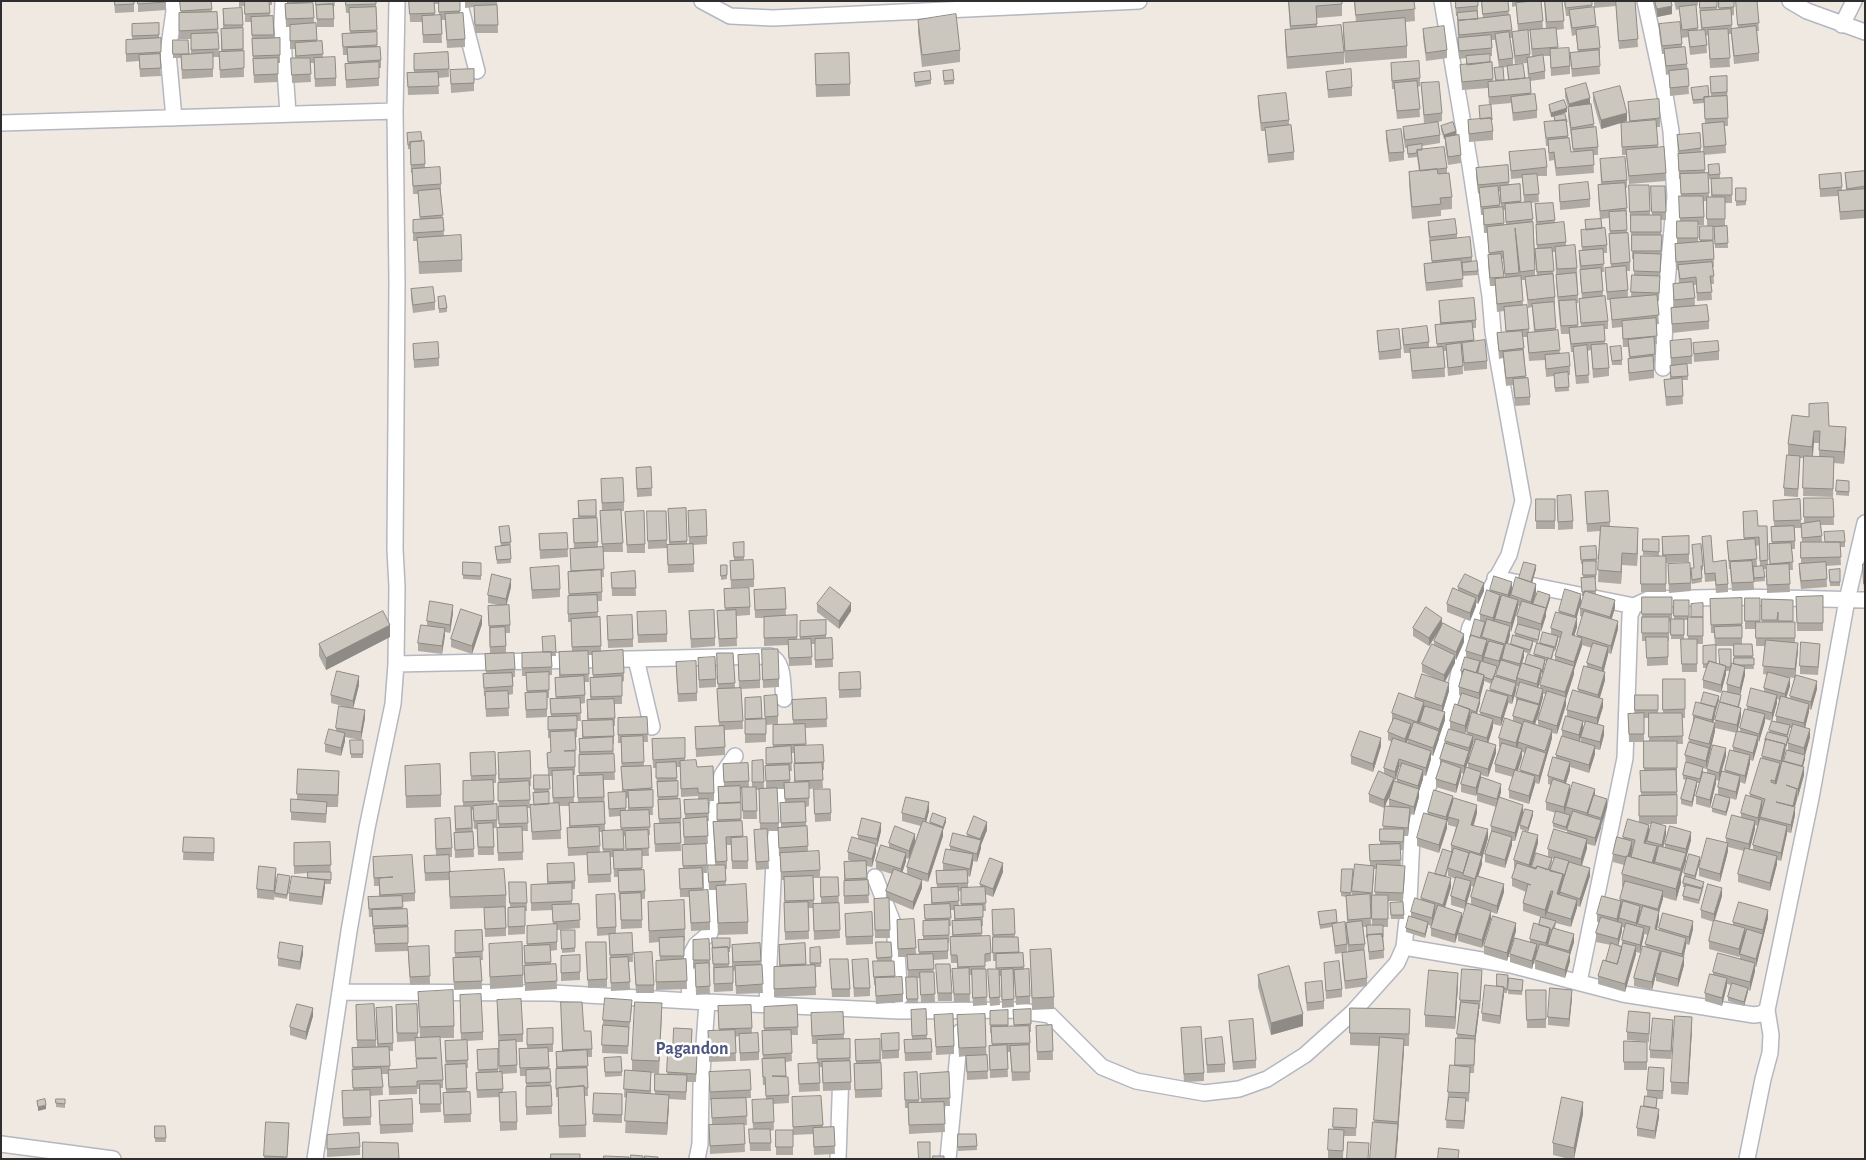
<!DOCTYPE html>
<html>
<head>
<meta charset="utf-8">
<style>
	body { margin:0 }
	#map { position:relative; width:1866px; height:1160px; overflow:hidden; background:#efe9e1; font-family:"Alegreya Sans",sans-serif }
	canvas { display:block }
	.frame { position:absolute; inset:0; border:2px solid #2e2e2e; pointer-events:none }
</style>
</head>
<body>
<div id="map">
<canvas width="1866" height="1160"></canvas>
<div class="frame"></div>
</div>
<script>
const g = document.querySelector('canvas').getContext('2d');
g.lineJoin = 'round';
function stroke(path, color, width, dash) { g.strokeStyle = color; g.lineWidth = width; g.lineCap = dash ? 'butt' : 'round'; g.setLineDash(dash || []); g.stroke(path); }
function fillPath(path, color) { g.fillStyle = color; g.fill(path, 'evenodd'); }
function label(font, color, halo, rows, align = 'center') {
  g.font = font + ' "Alegreya Sans",sans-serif'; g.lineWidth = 5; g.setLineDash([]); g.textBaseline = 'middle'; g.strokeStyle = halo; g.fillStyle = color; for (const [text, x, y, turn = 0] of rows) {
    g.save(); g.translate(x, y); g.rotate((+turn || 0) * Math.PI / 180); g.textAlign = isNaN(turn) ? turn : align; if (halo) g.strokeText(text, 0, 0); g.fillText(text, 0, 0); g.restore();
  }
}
const street = new Path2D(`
	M173 1 174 11 168 53 174 118
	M283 1 282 25 288 114
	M459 1 477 71
	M702 1 730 16 773 18 1139 1
	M1645 1 1664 89 1671 131 1675 197 1666 293 1663 368
	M1790 1 1807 11 1865 32
	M1842 25 1854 1
	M1 123 395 111
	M1495 578 1634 606
	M636 659 652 727
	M396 664 770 656C785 662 782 685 784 699
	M875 877 893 923 897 954 900 997
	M1404 947 1511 965 1623 994 1754 1015 1761 1014 1767 1010 1811 798 1847 600 1865 523
	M1579 982 1625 758 1630 615 1634 606 1649 599 1740 597 1865 600
	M340 992 553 993 707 1002 701 1086 700 1144 697 1159
	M690 1001 688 960 696 945 710 933 712 921 711 847 722 775 735 756
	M707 1002 900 1011 1013 1010 1050 1015 1102 1067 1136 1081 1204 1093 1239 1089 1267 1079 1305 1055 1353 1012 1397 963 1404 947 1409 901 1412 837 1447 728 1462 658 1470 627 1509 555 1523 501 1493 332 1490 296 1470 165 1442 1
	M767 1004 775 841 782 795
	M1 1144 113 1159
	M315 1159 349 931 367 828 393 704 396 664 397 587 395 549 397 283 395 111 397 1
	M838 1159 841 1070
	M948 1159 960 1032
	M1747 1159 1763 1079 1770 1053 1771 1035 1767 1010`);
stroke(street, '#b4b7c1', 18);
stroke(street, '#fff', 15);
fillPath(new Path2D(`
	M114 1H134V12L115 13Z
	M138 1H166V10L138 12Z
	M180 1H211L212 12H217L219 57H213V77L182 79 181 58H173V40H188L189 54H191V39H179V21L181 13Z
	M239 1H272V5H270V16H273L274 38H280V63H278V82L254 83 253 64 251 22H245V6L239 7Z
	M287 1H310V3H313L314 23H316L317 42 322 41 323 57 336 78V86L315 87 314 63H310L311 82 292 83 291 58H295V49H290V27H286L285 4H287Z
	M316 1H334V27H317Z
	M345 1H376L377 47 381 60V68H379V86L346 88 345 64H348L347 55H343L342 34 350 33 349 13H346Z
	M409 1H460V14L465 39V47L447 48 445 20H441L442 43H423L422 22H410ZM434 4H439V15L435 16Z
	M465 1H497L498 33H475L474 7 465 8Z
	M1288 1H1342V16L1317 18V27L1344 52V64L1287 69 1285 43V30H1290Z
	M1354 1H1414L1415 21 1405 22 1407 46V58L1345 63 1343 35V23L1356 22Z
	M1455 1H1478V19L1483 18 1481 1H1508L1509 16 1512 30V38H1510L1513 58V65L1525 78H1528L1527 63 1515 64 1512 40V32L1518 31 1516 6 1512 7V1H1541L1543 29H1546L1544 2H1541V1H1562L1564 29 1556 30 1558 49 1570 66V74L1551 76 1550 56H1543L1545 71V79L1530 81 1531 95 1537 110V118L1513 121 1511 103 1489 105 1488 88 1462 90 1460 65H1466V58L1459 59 1458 46V38L1457 16H1456ZM1528 31H1530L1532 57H1530ZM1492 40H1495L1499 68H1494L1495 81H1493L1492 62H1490V56H1492ZM1507 67 1508 80H1504L1500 68Z
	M1564 1H1592V8L1600 48V56H1599L1600 74 1572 77 1570 53 1578 52 1576 35 1572 36 1569 16H1566Z
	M1594 1H1635L1638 47 1619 49 1616 6 1594 8Z
	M1653 1H1671L1672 14 1657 17Z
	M1674 1H1698V5L1696 6 1698 31 1701 30 1699 1H1717V10H1719L1718 1H1734V15L1731 16 1732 29 1738 28 1736 1H1757L1759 31H1757L1759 53V61L1734 64 1731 34H1728L1730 67 1710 68 1708 35 1706 36 1707 53 1690 55 1688 37 1682 38 1679 9 1676 10Z
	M223 9 243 25 244 77 220 78 219 52H221V29H223Z
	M918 20 960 50V62L922 67 918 32Z
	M159 23V39L161 52V60H160L161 76 140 77 139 61 126 62V40H132V24Z
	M1659 24 1682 44V47L1687 64 1689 94 1670 96 1669 74 1666 75 1664 54H1662L1659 32Z
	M1423 29 1447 50V58L1426 61 1423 37Z
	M448 52 449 77 438 78 439 94 408 95 407 73H414V54Z
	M1391 63 1420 78V86L1418 87 1420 117 1397 119 1394 89H1392Z
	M815 66 850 84V96L816 97Z
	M474 69V91L451 93 450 70Z
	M943 71 954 80V84L944 85Z
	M1326 72 1352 87V96L1328 98Z
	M914 73 931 80V84L915 87Z
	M1727 76 1728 126H1725L1726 153 1704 155 1705 173H1708L1709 197H1711V179L1732 178V203H1725V226H1727L1728 248H1715L1714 227H1713L1714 267H1713L1714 284H1711L1712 300 1697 301 1696 285H1694L1695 306 1709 321V329L1672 333 1671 308H1674L1673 284 1679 283 1678 270H1676L1675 252V244L1677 243V221H1680L1679 196H1681L1680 179H1679L1677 135 1701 148V152H1703L1702 124H1705L1704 103 1693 104 1691 88 1709 97 1711 96 1710 77ZM1704 201H1707V226H1700V242H1698V225H1704Z
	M1421 83 1442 113V121L1438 122 1440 135V143L1422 146V150L1447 168V173L1452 197V209L1441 210V216L1412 219 1409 184V172L1419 171 1417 157 1408 158 1407 148H1405L1403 135V127L1436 122 1424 123Z
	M1565 89 1590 104 1598 147V155H1593L1594 173 1556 176 1554 160 1549 161 1548 146H1546L1544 122 1554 121V117H1551L1549 109V105L1567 112 1559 115 1567 122 1568 138 1571 152H1573L1571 136 1568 116V107L1565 97Z
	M1593 93 1627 121 1622 123 1629 122 1628 102 1660 118V127H1656L1658 148 1666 173V181L1629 184 1626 155H1622L1621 123 1601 129 1593 101Z
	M1258 96 1289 120V125L1294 152V160L1268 163 1265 131H1261L1258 104Z
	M1468 120 1493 131V140L1469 142Z
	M1441 126 1456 135 1454 136 1461 155V163L1448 165 1445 145V139H1444L1441 130Z
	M1386 131 1404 152V160L1389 162 1386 139Z
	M407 133 425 164V168L441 184V192L444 236 462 260V272L419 274 417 241H413V220L420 219 418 194H413L412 173H411L410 149H408Z
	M1509 152 1547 167V176H1537L1539 202 1531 203 1533 222 1535 257 1537 249 1535 204 1553 203 1555 223 1566 242V246L1577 268 1578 303H1576L1578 327H1581L1579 299 1582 298 1580 278V270L1579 259V251H1582L1581 230H1585L1600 219 1598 193V185H1601L1600 159 1627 180V188H1626L1627 216H1626L1627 233 1630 262V271H1627L1628 297H1631L1632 275H1634V259H1632V240H1631V220H1630L1629 185H1649L1650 215H1652L1651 186H1665L1666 220H1661V235H1662L1661 260 1659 301H1657L1659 324H1656L1657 344H1654L1655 362 1654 363V378L1629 381 1628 367V359H1629L1628 347H1623L1622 327 1612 328 1610 300H1607L1605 268 1611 267 1609 242V234H1610L1609 218 1601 219 1602 228 1607 245V253H1603L1604 272H1602L1603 296 1608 321V329H1604L1605 344 1609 368V376L1593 378 1591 350 1587 351 1589 383 1576 384 1573 352H1571L1569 334H1561L1556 283V275L1555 252H1552L1555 297V305H1554L1556 330 1560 353 1570 366V375H1568L1569 391 1555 392 1554 376 1546 377 1545 360 1529 361 1527 337H1523L1526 378 1530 397V405L1515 406 1513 385 1506 386 1503 358 1499 359 1497 333H1506L1504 311 1497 312 1495 286H1490L1488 264V255H1489L1487 233H1484L1483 215H1481L1479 193 1478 194 1476 176V168L1508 165 1509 185 1520 184 1521 203 1524 202 1522 178 1511 179ZM1500 191 1501 207H1500L1499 192ZM1503 210H1505L1506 225H1504ZM1535 257 1537 276H1535ZM1502 259H1503L1505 278H1504ZM1521 280H1525L1528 308 1532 307 1534 332 1529 333V329L1523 305Z
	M1708 165 1720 174V178L1709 179Z
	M1865 171V218L1840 220 1838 196 1820 197 1819 175 1841 173 1842 190H1846L1845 173Z
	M1559 185 1590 199V207L1560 210Z
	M1736 188H1746V205L1736 206Z
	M1428 222 1457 234V238L1472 257V262L1478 271V275L1463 276 1462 266H1461L1463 287 1426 291 1424 272V264L1432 263 1428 230Z
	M411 289 435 302V310L413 313 411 298Z
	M438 297 447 308V312L439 313Z
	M1439 301 1476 320V328H1473L1474 341 1487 361V369L1464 371 1462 349 1463 374 1448 376 1446 351H1444L1445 377 1412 379 1410 353H1404L1402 337V329L1429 342V348L1437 347 1435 325H1440Z
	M1377 331 1401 349V358L1379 360Z
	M1670 341 1692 356V364H1687L1688 380H1682L1683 404 1666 406 1664 380 1670 379V370L1671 365Z
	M1693 343 1719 351V360L1694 362Z
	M413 344 439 358V366L414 368Z
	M1610 347 1622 360V365H1612Z
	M1809 404 1829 426 1846 439 1844 464 1834 463 1833 497 1803 496 1804 458H1800L1798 497 1784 496V488L1788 455V444L1809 417ZM1814 443H1819V457H1813Z
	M651 467 652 496 637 497 636 468Z
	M1837 480 1849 481V496L1836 495Z
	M601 487 624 502V511H621L623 552H603L604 577H602V601H597L598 617H600L601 651 624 673V681L622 682V704H615V726H614V744H613L615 780H604L605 831 621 830 620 816 609 817 608 801 622 792 621 743H618V718L647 717 648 742H643L644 767 651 766 653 815H649L650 835H648L649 856H642V870L645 891V899H642V928L621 929 620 900H619L618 877H614L613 857H610L611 882 588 883 587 855 568 856 567 828H569V806H560L561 839 532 840 530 805H534V775H548L547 753 551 752 550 738H548V717H551L550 699H556L555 678H559V652L572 651 571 622H568V604L569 596 568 572H571L570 549H574L573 519 578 518V501L596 500 598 548 602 547 600 519 602 511ZM588 655H592L593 678H590V700H587V721H582V738L579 739V776H577L578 803H574L573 775H575V737H577V721H581L580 704 585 703V682H589ZM549 776H552L553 804H549ZM626 798H628V811H626ZM599 832H602L603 853H600ZM623 836H625L626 850H624Z
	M1608 491 1610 526 1638 540 1637 566 1622 565 1621 584 1598 582 1600 531 1587 532 1585 492Z
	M1557 496 1573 521V529L1558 530Z
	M1804 498H1833L1834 525H1821L1822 542H1845V547H1840L1841 565 1826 566 1827 587 1801 589 1799 572V564H1801V542H1802L1801 528H1795V549H1792L1793 570H1789L1790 592 1767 593 1766 569H1764L1765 581 1754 582 1753 571 1754 590 1732 591 1730 569H1729L1727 541 1744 540 1743 512 1758 526H1767L1768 565H1770L1769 544H1772L1771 527 1774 526 1773 501 1800 499 1801 524 1804 523ZM1759 545 1760 566 1757 567 1756 546Z
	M1536 499H1555V529H1536Z
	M686 508 687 544H689L688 511 707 536V544L693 545 694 572 668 573 667 545H669L668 509Z
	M625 512 645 544V553H627Z
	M647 520 667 540V548L648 549Z
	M499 527 511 542 510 546 511 563 497 564 495 547 501 546Z
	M567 533 568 557 540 559 539 534Z
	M1689 536V562L1666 563V592H1641V556H1662V537Z
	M1702 537 1713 562 1728 584V592L1716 593 1715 581 1705 582Z
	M1643 539H1659V556L1643 555Z
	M744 542V560L754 579V587L731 588 730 561H734L733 543Z
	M1692 545 1703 566V570H1701L1702 582 1692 584 1691 568H1694Z
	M1596 546 1597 563H1596V579H1595L1596 594 1615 608 1611 619 1618 629 1611 654 1608 653 1604 672 1605 680 1600 698 1603 707 1597 724 1604 735 1600 750 1595 749V754L1589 773 1570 767V770L1566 783 1570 792 1595 796 1607 807 1595 846 1587 844V848L1582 866 1590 876 1580 907 1577 906 1571 927 1556 923 1555 928 1574 942 1570 955V961L1565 978 1535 969V960L1538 949H1537L1532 969 1510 962V954L1530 942V939L1539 925 1541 917 1523 911V903L1526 892 1512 886V878L1515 869 1514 868V860L1538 843 1531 868H1532V867L1548 857V849L1567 833V830L1571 817 1570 816V819L1566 831 1553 827V823L1556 813 1546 810V802L1551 785 1548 784V776L1556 758V755L1562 736V730L1567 716V710L1578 691V689L1587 667V663L1592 648 1582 645 1574 670V674L1566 699V705L1557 734 1552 733V738L1539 784 1535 783 1529 804 1509 798V790L1513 777 1495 772V764L1500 747H1499V738L1513 721V716L1517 705H1516V697L1519 687 1517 686V683L1516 691 1512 704 1508 703 1501 726 1493 724V727L1488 743 1496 753 1488 777 1481 775V779L1501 792 1499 797 1523 813 1515 841H1512V845L1505 868 1485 862V854L1491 834V826L1496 807 1477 801V794L1476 796 1461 792V784L1464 774 1461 773V776L1456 793 1436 787V779L1440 766V759L1445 741 1467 734 1472 714H1470V717L1465 734 1450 729V721L1458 705 1461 696 1459 695V687L1462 675H1461V671L1466 657V651L1480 620V614L1490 592V590L1512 589 1519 578 1536 569 1532 582 1536 592 1533 604 1550 599 1546 612V616L1540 632 1538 643 1540 644V643L1551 634V628L1559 613V611L1581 602 1576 618 1577 627 1574 636 1577 637 1583 617 1580 616V608L1584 596H1582L1581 582V578H1583V564H1581L1580 547ZM1500 601H1501L1495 619V622L1494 621ZM1518 606H1520L1517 616V625L1515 633V636L1511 645 1508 644 1510 635V631L1511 632ZM1558 638 1560 639 1555 656V660L1552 659 1554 651H1555ZM1533 642 1537 643 1534 655 1525 664 1522 663 1524 657V652L1530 654 1533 645ZM1545 661 1547 662 1540 685V688H1538ZM1497 668 1498 669 1496 677 1495 676ZM1484 681 1492 684 1490 691 1480 712V715L1477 714 1480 703V699ZM1543 694H1546L1538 720V725L1535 724 1543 697ZM1583 722 1586 723 1581 737V742L1580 741 1583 729ZM1473 742 1474 743 1468 763V768L1466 767ZM1522 752 1526 753 1520 772 1518 771 1522 757ZM1552 858 1554 859 1550 871V870L1552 862ZM1550 934H1551L1548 946H1547Z
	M463 562 481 563V580L463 579Z
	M1668 564 1691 583V591L1669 593Z
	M1863 564H1865V592H1864Z
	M721 565H727V579L721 580Z
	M530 568 560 589V597L532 599Z
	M1840 569V586H1830L1829 570Z
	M635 571 636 596H612L611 573Z
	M511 587 506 605 510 625V633H506V654L515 669V677H513V694L508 695 509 716 486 717 485 696H484L483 674H486L485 654H490L488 606 498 605 488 603V595Z
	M1458 587 1484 591 1478 604 1476 603V606L1470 621 1447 612V604L1458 590Z
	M785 588 786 616 797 615V640H800V621L826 620V638H832L833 667 815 668V644H811L812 665 789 666 788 645 764 646V618H755L754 590Z
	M724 589 750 607V615L736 616 737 646 719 647 717 619 725 610Z
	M1823 596V631H1797L1796 597Z
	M1642 597H1672V619H1674V600L1689 617 1703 621V644H1697V672H1682L1681 639H1671V622H1669V641H1668V665L1647 666 1646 641H1642ZM1684 620H1688V639H1684Z
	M1742 598V644H1752L1754 669H1745V675L1740 695 1741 699 1739 707 1741 716 1738 731H1740V728L1747 709V706L1764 691V688L1768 675 1763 674 1765 646H1756V629H1745V598H1760V622H1762V599L1793 600V622H1795V643L1798 651 1795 677 1817 689 1811 710 1809 709 1805 728 1810 737 1805 755V759L1803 767 1804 775 1795 807V815L1791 833 1787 832 1781 861 1777 860V864L1770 891 1738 882V874L1744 851 1728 847V851L1720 882 1699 876V868L1726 843V838L1741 817V813L1750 797V794L1762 758 1765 740 1769 732 1772 721 1765 719 1759 742 1758 741 1753 761 1750 760V763L1745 784 1740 782 1736 800 1730 798V802L1726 816 1712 812V808L1718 794V787L1733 751V747L1737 733 1715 728V731L1706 769 1703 768V772L1707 773V769L1726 756 1719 781 1716 780V783L1710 808 1696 804V796L1700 783H1697L1692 807 1681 804V799L1686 780 1683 779V775L1686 764 1685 755 1689 743V739L1694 723H1693V715L1701 703 1719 700 1713 722 1715 723V720L1727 691V684L1730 671H1726V674L1721 693 1703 688V680L1707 668H1703V646L1715 645 1714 633H1711L1710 599ZM1716 646H1734V664L1731 667 1716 663ZM1786 677 1795 678 1790 698 1786 697 1790 686ZM1777 699 1780 700 1776 716V722L1772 721 1777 703ZM1790 728H1792L1788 743V750L1784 761H1783L1788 741V737ZM1762 808 1753 845V850L1750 849 1755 829V825L1758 826Z
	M817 604 851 611 839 629 817 612Z
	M689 611 715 638V646L691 648Z
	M453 613 450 633 445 632 442 654 418 651V643L427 626V621Z
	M637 620 667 634V642L638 643Z
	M482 624 472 654 451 647V639Z
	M607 624 633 639V647L608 648Z
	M1442 625 1464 642 1456 660 1455 659V663L1445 682 1449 691 1443 711 1445 720 1433 756 1431 755V759L1426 776 1423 775V779L1419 791V797L1414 815 1410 814 1408 836H1404L1403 850H1400L1401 866 1405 874 1403 901H1388V927H1383L1384 958 1369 960 1367 927H1363L1365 944 1364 952 1367 978V986L1345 989 1342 961V953L1348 952 1346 931V923L1347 922 1346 897 1341 896 1342 869H1353L1351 895H1352V891L1370 865 1369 845H1380V829H1383L1385 807 1384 808 1369 802V794L1384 774V768L1392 742 1388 740V732L1392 722V713L1415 699V697L1434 678 1422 672V664L1434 644V641L1440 628 1429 646 1413 636V628ZM1411 728H1412L1408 739V743L1407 742ZM1399 767H1401L1397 779V782L1394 784V780L1395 781ZM1391 792 1389 799V806H1385ZM1374 869H1377L1375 895H1372ZM1372 898V925H1371L1370 901H1372Z
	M555 636 556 656H552V675H549V698H547V717L526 718 525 693H527L526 676H522V653L542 652Z
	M390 637 326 670 319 656V644Z
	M762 649 779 679V687L763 688Z
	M1820 652 1818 675 1800 674V666Z
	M717 653H733L735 688H739L738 655 760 680V688L741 689 743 729 725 730V755L696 757 695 727 719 726Z
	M698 658 716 679V687L699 688Z
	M676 670 697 693V701L678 702Z
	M839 673 861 689V697L839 698Z
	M1663 679H1685V718H1682L1683 744H1677V824H1661L1666 834 1663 847H1665V844L1691 840 1681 877V883L1676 901 1663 897 1659 912V919L1657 930 1659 931V928L1693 929 1689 945 1686 944 1684 957V965L1678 987 1656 981V973L1661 956H1660V959L1652 990 1634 986V978L1645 947 1648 935 1644 934 1640 953 1636 952V954L1625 992 1598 984V976L1606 961 1611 945 1596 942V933L1599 922H1597V914L1620 901 1623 887 1622 886V874L1624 865 1613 862V854L1623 839V837L1639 822V796H1641L1640 771H1644V742H1629L1628 714H1635V695H1658V713H1663ZM1644 718H1649V741H1644ZM1648 824H1652L1647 841V844L1646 843 1649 833ZM1640 912H1641L1638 926H1637ZM1622 927 1625 928 1622 940V946L1618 945 1622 931Z
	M359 685 353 708 365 718 361 740H363V758H351L350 740H360L345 737V741L341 756 325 752V744L336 731V728L350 708 331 703V695Z
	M764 696 778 716V724L766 725V742L745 743V698L761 697 762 719H765Z
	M826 698 827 727 805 728 806 745 824 762V770H822L823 788 809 789V806L806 807V826H807L808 851 820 870V878H813L814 904H821V877H838L840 938 814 940 813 908H808L809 939 785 940 784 880H781L780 856H779L778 831H767L769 869 756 870 754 838 760 830 759 790H756L757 819H743L742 789H740L741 821H742L743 837 748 861V869H732L731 845H727V869H725L726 885 748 922V934L718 935 716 890H709L708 873 715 865 713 822H717V804H718V787L724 786 723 764 748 763 749 787H752V761L763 760 764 788H766V748L773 747V725L793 724 792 700ZM791 753H794V783H790V771H792ZM777 789H784L785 803H780L781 828H779Z
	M685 738V761L697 767 714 793V801H708L709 821H707L708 844H706L707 873H703V891L710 922V930L691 931 689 897H680L679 869H683L682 845H684L683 819 685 818 684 800H698V796L681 797 680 767H676L677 781H678V799L681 818V826H680L681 851 655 852 654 824H659L656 768H653L652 739Z
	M1381 746 1373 772 1351 764V756Z
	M530 751 531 786H529L530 808H527L528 831H522L523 860 498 861 497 828H493L494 855H478L477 829H474L473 810H472L474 857 455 858 454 833H455V806H463V781H471L470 753 496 775V783H493L494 805 497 804V828H499L498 753Z
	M405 766 441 795V807L406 808Z
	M298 769 339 783 338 807H327L326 823 291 820V812L297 799Z
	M814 789 831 813V821L815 822Z
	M1453 803 1477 813 1474 825 1488 838 1482 859V864L1478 876 1504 892 1497 914 1491 912V919L1482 948 1458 941V933L1455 943 1431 936V928L1437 911 1435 910 1432 926 1428 925 1425 938 1406 932V928L1411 917V912L1421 900V898L1435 874 1451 852V845L1456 827 1448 825V818L1447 823V828L1439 853 1417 846V838L1428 814V812ZM1448 870V876L1456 879 1451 896V905L1465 909 1471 889V886L1474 887 1471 897V905L1462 921 1445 908 1451 887 1446 877Z
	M929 811 926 822 930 824V822H946L943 830V836L928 882 922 880V888L913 910 889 900 890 938H875L874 899 886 898V891L892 874 876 869V861L889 847V843L915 842 909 859 906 858V861L902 872 907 874V867L921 826 902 821V813Z
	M1533 815 1528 832 1520 829V825Z
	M435 827 452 848V857H449L450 872 506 895V936L485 937 484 908 450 909 449 880 425 881 424 856H436Z
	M987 830 981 845V848L977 862 973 861 970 877 968 876V888H980V884L1003 872 993 897 985 894 986 911H983V926H981L982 936 991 953V961L985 962 987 1005 973 1006 972 975H969L970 1002H954L952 969H957V963H951L950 945 952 937V921H954V910H950L951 926H949V943H948V959L933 960 935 1002 921 1003 920 978H917L918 1003H907L906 977H908L907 957H898L897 928 914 919 916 954H919L918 940H923V921H925L924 905H931V888H937L936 871H943V863L950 850V846L967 836V834ZM958 891H961V906H959Z
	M881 831 877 847H876V852L872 867 866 866 869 903 844 904V862H854L848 860V852L858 839V835Z
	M184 837 214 838V861L183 860Z
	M330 842 331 884H325L322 905 289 901V893L308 878V873L294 874V843Z
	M373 857 415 893V901L402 902 403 909 408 925V951L375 952 374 934H373L372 917H369L368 897H379V886H374Z
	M1700 861 1695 879 1704 886 1699 904 1683 900V896L1686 887H1683V883L1685 877 1684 873Z
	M547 864 575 881V889H572V904H579L580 928 557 930V950L550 951 551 964H556L557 989 525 991 524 946H527V926L553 925 552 910 531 911V885L547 884Z
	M276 876 274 900 257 898V889Z
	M290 880 287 899 275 897V893Z
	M509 882H526L527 911H525V934L508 935V908H510Z
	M596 895 616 927V934L632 933 633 962H629L630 990 611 991 609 935 597 936Z
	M1722 896 1715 920 1733 925V922L1768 918 1756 967H1755V971L1750 991 1748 990 1744 1006 1728 1001V997L1731 985 1727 984 1722 1006 1705 1001V993L1713 974V972L1740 959V954L1746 934 1745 933V936L1739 957 1709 949V941L1714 922 1701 918V910Z
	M648 902 685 929V941H684V959H686L687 989 656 990V961L660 960 659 942 649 943Z
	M1403 902 1404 919H1391L1390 903Z
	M1014 909 1015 937H1018L1019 953H1023L1024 969 1030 996V1004L1016 1005 1014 975H1013L1014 1007 1002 1008 1001 976H999L1000 1005 990 1006 988 977 996 969V961H993L992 910Z
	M1336 910 1337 923 1347 944V952L1335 954 1332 927 1320 929 1318 912Z
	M845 922 873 936V944L846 945Z
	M482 930 483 960H481L482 989 454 990 453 966 455 958V931Z
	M561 930H575V952L562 953Z
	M1516 931 1507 961 1484 954V946Z
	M712 938H730V952H728L729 967H732V945L760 943 763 993 736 994 735 970 733 971V991L714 992Z
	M693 940 710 960V968H709L710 994 696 995 695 968 693 969Z
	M586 942 607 979V987L588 988Z
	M876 942H891L892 961H894L895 978 903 994V1002L876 1004 875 985H874L873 961H877Z
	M805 943 806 965H810V948L821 963V967H815L816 995 774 997V975L779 966V945Z
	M489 944 523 975V987L490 989Z
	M429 946 430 984 410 985 408 955Z
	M1030 950 1054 997V1009L1032 1010Z
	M303 954 300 970 278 966V958Z
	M580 955V980L561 981V956Z
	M634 961 654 985V993H636Z
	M1324 963 1342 989V997L1326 999Z
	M830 968 850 989V997H832Z
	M852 968 870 988V996L854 997Z
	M936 972 952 993V1001H938Z
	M1258 975 1303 1026 1271 1035 1258 987Z
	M1508 975 1507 993H1504L1500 1024 1482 1021V1013L1497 986Z
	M1482 978 1480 1009H1479L1475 1044 1474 1073H1470L1469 1102 1466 1101 1464 1129 1446 1128 1448 1092 1455 1066 1456 1038H1457L1460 1000Z
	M1305 983 1324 1001V1009L1307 1011 1305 991Z
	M1523 984 1522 995 1508 994V990Z
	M1458 985 1455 1029 1425 1027V1015Z
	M1526 990H1546V1028H1527Z
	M418 992 454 1026V1038H440L443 1080V1088H440L441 1112 420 1113V1089H417V1094L389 1095 388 1074H382L383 1095 370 1096 371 1125 343 1126 342 1091H353L352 1048H357L356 1013 376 1040V1047H377L376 1008 393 1043V1051H389L390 1070 417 1069 415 1041 397 1042 396 1005 417 1004 418 1038H420Z
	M1572 998 1569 1027 1548 1025V1017Z
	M561 1002 584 1031 592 1049V1057H587L588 1096H585L586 1137 559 1138 558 1097H556V1052L562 1051Z
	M460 1003 483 1032V1040L467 1041 468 1068H466L467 1092H470L471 1122 444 1123 443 1093H446L445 1041 461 1040Z
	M751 1005 752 1034 759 1052V1060L740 1061 739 1036 735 1037 736 1061 709 1062 708 1031H719L718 1006Z
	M797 1005 798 1035H791L792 1061 786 1062V1077L789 1095V1103L773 1104 774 1130 770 1131 771 1151H750L749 1129H753L752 1108 766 1099 765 1085H763L762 1067 763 1059 762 1039 764 1031V1007Z
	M497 1008 523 1034V1042H516L517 1073 502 1074 503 1093 517 1122V1130L500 1131 499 1097 477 1098 476 1082 478 1073 477 1050 498 1049V1073H499Z
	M632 1008 629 1030 628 1054 602 1053 603 1020Z
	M1350 1008 1410 1009 1409 1046H1404L1396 1159H1370L1374 1123 1379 1046 1350 1045Z
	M926 1009 927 1039H931L932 1060 905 1061 904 1040H912L911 1010Z
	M1031 1009V1032H1030V1051H1029L1030 1080 1012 1081 1010 1052H1007L1008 1077 990 1078 989 1046H992L991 1033H990V1011L1008 1010V1027H1014L1013 1010Z
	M843 1012 844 1039H850L851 1090 823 1091 822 1067H819L820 1091 799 1092 798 1064 817 1063V1044H812L811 1021Z
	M662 1015 659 1074 651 1073V1094H655V1074H667L668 1053H673L674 1028 692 1029V1054L697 1063 696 1082H687L686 1100 669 1099 667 1135 625 1133 627 1098 624 1097 625 1070 632 1071V1060Z
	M934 1015 954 1046V1054L936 1055Z
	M313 1016 306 1040 290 1035V1027Z
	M1229 1021 1256 1060V1068L1233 1070Z
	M1650 1021 1649 1042 1627 1040V1032Z
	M957 1023 986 1047 988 1079 967 1080 966 1056 959 1057Z
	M1052 1025 1053 1060H1037L1036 1026Z
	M553 1028V1052H548L549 1069H550L552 1114 526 1115V1076H520L519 1049H527V1029Z
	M1181 1028 1204 1073V1081L1184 1082Z
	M1673 1028 1671 1059 1650 1058V1050Z
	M1692 1029 1688 1095 1671 1094V1082Z
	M899 1033V1058L882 1059 881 1034Z
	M880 1039 882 1097 855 1098 854 1064H856L855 1040Z
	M1205 1039 1225 1064V1072L1207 1073Z
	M1624 1041 1647 1042V1070H1624Z
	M621 1057 622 1076 605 1077 604 1058Z
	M750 1070 751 1098H746L747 1125H744L745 1152 710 1154 709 1125H712L711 1100H710L709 1072Z
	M917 1072 919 1103H921L920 1074 949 1072 950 1106H944L945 1132 909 1134 908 1108H905L904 1073Z
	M1664 1076 1663 1099H1657L1656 1108 1659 1117 1655 1139 1637 1136V1128L1647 1096V1090Z
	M594 1093 622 1094V1123L593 1122Z
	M821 1096 823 1127H834L835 1154 814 1155 813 1134 793 1135 792 1105Z
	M56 1099H65V1108L56 1107Z
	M412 1099 413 1132 380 1134 379 1101Z
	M1334 1108 1357 1109 1356 1136H1344L1343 1159 1328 1158V1150L1333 1129Z
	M1583 1114 1574 1159H1569L1553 1155V1143Z
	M266 1122 289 1132 287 1159H264Z
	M155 1126H165L166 1142H155Z
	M776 1130H793V1155H776Z
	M958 1134H976L977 1150 958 1151Z
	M327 1135 360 1147V1155L327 1157Z`), '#afaba4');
fillPath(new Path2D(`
	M1672 6V14L1657 17V9Z
	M1590 98V106L1569 112V104Z
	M1567 108V112L1551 117V113Z
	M1627 113V121L1601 129V120Z
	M1456 131V135L1444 139V135Z
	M1846 427V439L1844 464V452Z
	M1814 431V443L1812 459V447Z
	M1638 528V540L1637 566V554Z
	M1622 553V565L1621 584V572Z
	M1536 565V569L1531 587V582Z
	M511 579V587L506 607V599Z
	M1512 582V590L1508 603V595Z
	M1484 583V591L1478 604V596Z
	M1536 584V592L1531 610V602Z
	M1581 594V602L1575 624V616Z
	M1500 595V603L1493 626V618Z
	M1550 595V599L1546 612V616L1541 632V624Z
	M1476 598V606L1470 621V613Z
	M1518 600V608L1511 632V623Z
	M1615 600V608L1610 625V617Z
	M851 603V611L839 629V621Z
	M453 605V613L450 633V625Z
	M482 616V624L472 654V646Z
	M1442 618V626L1429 646V638Z
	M1577 618V627L1572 643V635Z
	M1618 621V629L1611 654V646Z
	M390 625V637L326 670V658Z
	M1510 626V635L1505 652V644Z
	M445 628V636L442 654V646Z
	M1464 634V642L1456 660V652Z
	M1558 636V640L1555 651V647Z
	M1582 638V646L1574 670V662Z
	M1487 640V648L1482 664V656Z
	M1798 643V651L1795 678V669Z
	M1504 645V653L1499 669V661Z
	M1608 647V655L1602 676V668Z
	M1524 649V657L1517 678 1516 691 1512 704V696L1516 685V681Z
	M1455 655V663L1444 683V675Z
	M1545 659V663L1542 676V672Z
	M1480 661V665L1475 679V675Z
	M1574 666V674L1566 699V705L1557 734V726L1565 699V692Z
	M1726 666V674L1721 693V685Z
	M1745 667V675L1740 696V688Z
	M1541 669V677L1537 692V684Z
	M1605 672V680L1598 703V695Z
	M1484 675V683L1479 702V693Z
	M359 676V685L353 709V701Z
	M1790 678V686L1785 702V694Z
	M1817 681V689L1811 710V702Z
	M1449 683V691L1442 714V706Z
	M1543 689V697L1539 712V704Z
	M1777 695V703L1772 721V713Z
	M1508 696V704L1501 726V718Z
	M1719 696V700L1715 712V708Z
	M1480 699V703L1476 716V712Z
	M1603 699V707L1597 727V718Z
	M1424 702V710L1417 730V722Z
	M1809 704V712L1804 732V723Z
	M1539 705V713L1533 730V722Z
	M1715 707V715L1712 728V720Z
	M1741 708V716L1737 733V725Z
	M1470 709V717L1465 734V726Z
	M365 710V718L361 740V732Z
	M1445 712V720L1439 737V729Z
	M1765 714V722L1759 742V734Z
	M1493 719V727L1487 747V738Z
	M1583 721V729L1579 743V735Z
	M1715 723V731L1706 769V761Z
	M1411 724V732L1405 747V739Z
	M1522 724V732L1516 752V743Z
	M1604 726V735L1600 750V742Z
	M1810 729V737L1805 755V759L1801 772V768L1804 756V748Z
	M1552 730V738L1539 784V776Z
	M1439 731V739L1433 756V748Z
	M345 733V741L341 756V748Z
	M1473 736V744L1469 756V748Z
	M1758 736V744L1753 761V753Z
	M1381 738V746L1373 772V764Z
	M1785 744V752L1781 769V761Z
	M1496 745V753L1488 777V769Z
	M1595 746V754L1589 773V765Z
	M1726 748V756L1719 781V773Z
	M1522 749V757L1515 778V770Z
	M1431 751V759L1426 776V768Z
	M1469 751V759L1464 774V766Z
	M1750 755V763L1745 784V776Z
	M1399 759V767L1395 781V772Z
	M1570 762V770L1564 789V781Z
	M1780 763V771L1775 790V781Z
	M1804 767V775L1798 797V789Z
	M1461 768V776L1456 793V785Z
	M1423 770V779L1419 791V797L1414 815V807L1418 792V786Z
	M1481 772V780L1476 796V788Z
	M1716 775V783L1710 808V800Z
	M1535 776V784L1529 804V796Z
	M1740 776V784L1736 800V792Z
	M1394 778V786L1384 808V800Z
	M1697 781V785L1692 807V802Z
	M1501 784V792L1497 807V799Z
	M1570 785V793L1564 815V807Z
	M1595 789V797L1588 814 1587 821V813Z
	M1797 789V798L1793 814V806Z
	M1453 796V804L1447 823V828L1439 853V845L1446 822V817Z
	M1730 798V802L1726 816V812Z
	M1607 799V807L1601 826V818Z
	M1762 800V808L1758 826V818Z
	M929 802V811L925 827V819Z
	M1477 805V813L1471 833V825Z
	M1523 805V813L1515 841V833Z
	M1795 807V815L1791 833V825Z
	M1410 808V817L1408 836V828Z
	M1533 811V815L1528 832V828Z
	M1570 815V819L1566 831V827Z
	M946 818V822L943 830V836L928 882V874Z
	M1601 820V828L1595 846V838Z
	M1755 821V829L1749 852V844Z
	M987 822V830L981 845V848L977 862V854L980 839Z
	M881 823V831L877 847V839Z
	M1649 825V833L1644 851V843Z
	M1666 826V834L1662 853V845Z
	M1787 826V834L1781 861V853Z
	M1488 829V838L1482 859V864L1475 887V879L1480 860V854Z
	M1691 832V840L1686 858V849Z
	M915 834V842L909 859V851Z
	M1538 835V843L1529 873V865Z
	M1512 837V845L1505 868V860Z
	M1587 839V848L1581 867V859Z
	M1632 841V849L1628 866V858Z
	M1728 843V851L1720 882V874Z
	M876 844V852L872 867V859Z
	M1657 846V854L1652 872V864Z
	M906 853V861L901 877V869Z
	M1469 853V861L1463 875V881V873Z
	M1686 853V861L1681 877V869Z
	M973 854V863L970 877V869Z
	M1777 856V864L1770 891V883Z
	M1700 857V861L1695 880V876Z
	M1003 863V872L993 897V889Z
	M1374 866V874L1372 901V893Z
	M276 868V876L274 900V891Z
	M1590 868V876L1580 907V899Z
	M1681 871V883L1676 901V889Z
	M1563 874V882L1560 894H1557Z
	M1451 878V887L1443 913V905Z
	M325 880V888L322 905V897Z
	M922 880V888L913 910V902Z
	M1471 881V889L1465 909V901Z
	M1504 884V892L1497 914V906Z
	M1722 888V896L1714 922V914Z
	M1551 891V899L1545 918V910Z
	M1663 891V899L1659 912V919L1655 938V929L1658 915V909Z
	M1577 900V908L1571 927V919Z
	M1621 901V910L1617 927V919Z
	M1435 904V913L1432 926V918Z
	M1640 906V914L1636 931V923Z
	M1768 910V918L1756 967V959Z
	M1491 911V919L1482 948V940Z
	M1462 913V921L1455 943V935Z
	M1693 921V929L1689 945V937Z
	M1428 922V926L1425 938V934Z
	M1516 923V931L1507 961V953Z
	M1622 923V931L1618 947V939Z
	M1550 928V936L1546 951V943Z
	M1644 928V936L1640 953V945Z
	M1745 928V936L1739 957V949Z
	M1574 934V942L1570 955V961L1565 978V970L1569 957V951Z
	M1686 938V946L1682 962V954Z
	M1537 944V952L1532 969V961Z
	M303 946V954L300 970V962Z
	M1636 946V954L1625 992V984Z
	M1660 951V959L1652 990V982Z
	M1684 957V965L1678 987V979Z
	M1755 963V971L1750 991V982Z
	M1458 973V985L1455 1029V1017Z
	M1727 978V986L1722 1006V998Z
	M1504 987V995L1500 1024V1016Z
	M1748 988V992L1744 1006V1002Z
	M1572 990V998L1569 1027V1019Z
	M1479 1004V1012L1475 1044V1036Z
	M313 1008V1016L306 1040V1032Z
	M1303 1014V1026L1271 1035V1023Z
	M1692 1017V1029L1688 1095V1083Z
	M1673 1020V1028L1671 1059V1051Z
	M1404 1039V1051L1398 1134V1122Z
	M669 1095V1107L667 1135V1123Z
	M1466 1098V1106L1464 1129V1121Z
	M1583 1102V1114L1574 1159V1148Z
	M46 1105V1109L38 1111V1107Z
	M1659 1109V1117L1655 1139V1131Z
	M1398 1124V1137L1396 1159H1395Z`), '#8e8b86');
const building = new Path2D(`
	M115 1H134V4L115 5Z
	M138 1H166V2L138 4Z
	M180 1H211L212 9 181 11Z
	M245 1H269L270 13 245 14Z
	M288 1H310V2L288 3Z
	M316 1H334V6H333V4L316 5Z
	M346 1H376V4L346 5Z
	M409 1H434L435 13 410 14Z
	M439 1H460V11L439 12Z
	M1289 1H1342V4L1316 6 1317 24 1291 26Z
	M1355 1H1414L1415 9 1356 15Z
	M1456 1H1478V6L1456 8Z
	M1482 1H1508L1509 11 1483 14Z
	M1534 1H1541L1543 21 1518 24 1516 3Z
	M1545 1H1562L1564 21 1547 22Z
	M1565 1H1592V5L1566 8Z
	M1616 1H1635L1638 39 1619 41Z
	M1655 1H1671L1672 6 1657 9Z
	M1700 1H1717V7L1700 8Z
	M1719 1H1734V7L1719 8Z
	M1736 1H1757L1759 23 1738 25Z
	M313 3 314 18 286 19 285 4Z
	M333 4 334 19H317L316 5Z
	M497 5 498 25H475L474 6Z
	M1696 5 1698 28 1682 30 1679 7Z
	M376 7 377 30 350 31 349 8Z
	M1594 7 1596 25 1572 28 1569 10Z
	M242 8 243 25H224L223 9Z
	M1731 9 1732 25 1702 28 1700 11Z
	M1477 11 1478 19 1458 20 1457 13Z
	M217 12 218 29 179 31V13Z
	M463 13 465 39 447 40 445 14Z
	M956 14 960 50 922 55 918 20Z
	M441 15 442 34 423 35 422 16Z
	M1510 15 1512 30 1459 35 1458 21Z
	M273 16 274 35H252L251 17Z
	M1405 18 1407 46 1345 51 1343 23Z
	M1680 22 1682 44 1662 46 1659 24Z
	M159 23V35L132 36V24Z
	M316 23 317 40 290 41V25Z
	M1341 25 1344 52 1287 57 1285 30Z
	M1444 26 1447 50 1426 53 1423 29Z
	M1756 26 1759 53 1734 56 1731 29Z
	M1598 27 1600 48 1578 50 1576 30Z
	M243 28V49L222 50 221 29Z
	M1556 28 1558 47 1532 49 1530 30Z
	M1728 29 1730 58 1710 59 1708 30Z
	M1528 30 1530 54 1515 56 1512 32Z
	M1705 30 1707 45 1690 47 1688 31Z
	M377 32V45L343 47 342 34Z
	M1509 32 1513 58 1499 60 1495 34Z
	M218 33 219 49 191 50V34Z
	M1491 35 1492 48 1459 51 1458 38Z
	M161 38V52L126 54V40Z
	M280 38V55L253 56 252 39Z
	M173 40H188L189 54H173Z
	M322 41 323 54 296 56 295 43Z
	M380 47 381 60 348 62 347 48Z
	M1685 47 1687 64 1666 66 1664 49Z
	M1569 48 1570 66 1551 68 1550 49Z
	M1599 50 1600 66 1572 69 1570 53Z
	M244 51V68L220 70 219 52Z
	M448 52 449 69 414 70V54Z
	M213 53V69L182 70 181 55Z
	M849 53 850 84 816 85 815 54Z
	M160 54 161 68 140 69 139 55Z
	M1490 54V62L1467 65 1466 56Z
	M1543 55 1545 71 1529 74 1527 58Z
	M335 57 336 78 315 79 314 58Z
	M278 58V74L254 75 253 59Z
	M291 58H310L311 74 292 75Z
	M1419 61 1420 78 1392 81 1391 63Z
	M379 62V78L346 80 345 64Z
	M1492 62 1493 79 1462 82 1460 65Z
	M1523 64 1525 78 1509 80 1507 66Z
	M1503 67 1504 80H1496L1494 68Z
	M474 69V83L451 84 450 70Z
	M1351 69 1352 87 1328 90 1326 72Z
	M1688 69 1689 86 1670 88 1669 71Z
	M953 70 954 80 944 81 943 71Z
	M930 71 931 80 915 82 914 73Z
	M438 72 439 86 408 87 407 73Z
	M1727 76V92L1711 93 1710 77Z
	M1530 78 1531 93 1489 97 1488 82Z
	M1417 81 1420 109 1397 111 1394 83Z
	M1439 82 1442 113 1424 115 1421 83Z
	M1586 83 1590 98 1569 104 1565 89Z
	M1620 86 1627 113 1601 120 1593 93Z
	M1708 86 1709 97H1704V99L1693 100 1691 88Z
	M1286 93 1289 120 1261 123 1258 96Z
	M1535 94 1537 110 1513 113 1511 97Z
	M1727 96 1728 118 1705 119 1704 97Z
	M1659 99 1660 118 1630 121 1628 102Z
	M1564 100 1567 108 1551 113 1549 105Z
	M1591 104 1594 124 1571 128 1568 107Z
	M1491 105 1492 120 1491 118 1480 119 1479 106Z
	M1565 114 1567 122 1566 120 1555 121 1554 116Z
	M1491 118 1493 131 1469 134 1468 120Z
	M1566 120 1568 136 1546 138 1544 122Z
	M1656 120 1658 145 1622 147 1621 123Z
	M1438 122 1440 135 1405 140 1403 127Z
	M1453 122 1456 131 1444 135 1441 126Z
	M1724 122 1726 145 1704 147 1702 124Z
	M1291 125 1294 152 1268 155 1265 128Z
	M1596 127 1598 147 1573 149 1571 130Z
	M1401 129 1404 152 1389 153 1386 131Z
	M421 132 422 141 410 142V145H408L407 133Z
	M1700 133 1701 148 1679 151 1677 135Z
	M1459 135 1461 155 1448 157 1445 137Z
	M1569 138 1571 152 1593 150 1594 165 1556 168 1554 152 1549 153 1548 140Z
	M424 141 425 164 411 165 410 142Z
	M1422 144V150H1417V153L1408 154 1407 146Z
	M1444 147 1447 168 1420 171 1417 150Z
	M1664 147 1666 173 1629 176 1626 150Z
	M1545 149 1547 167 1511 171 1509 152Z
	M1704 152 1705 170 1679 171 1678 154Z
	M1625 157 1627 180 1602 182 1600 159Z
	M1719 164 1720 174 1709 175 1708 165Z
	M1508 165 1509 182 1478 185 1476 168Z
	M440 167 441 184 413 186 412 169Z
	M1437 169 1438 174 1449 173 1452 197 1440 198 1441 204 1412 207 1409 172Z
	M1865 171V186L1847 189 1845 173Z
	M1708 173 1709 193 1681 194 1680 174Z
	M1841 173 1842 187 1820 189 1819 175Z
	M1537 174 1539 194 1524 195 1522 175Z
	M1732 178V195H1712L1711 179Z
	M1588 182 1590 199 1560 202 1559 185Z
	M1625 183 1627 208 1600 211 1598 185Z
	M1520 184 1521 201 1501 203 1500 186Z
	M1629 185H1649L1650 211 1630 212Z
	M1498 186 1500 205 1481 207 1479 188Z
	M1651 186H1665L1666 212H1652Z
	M1736 188H1746V201H1736Z
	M440 189 443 215 420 217 418 191Z
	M1865 189V210L1840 212 1838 191Z
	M1679 196H1703L1704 217 1680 218Z
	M1707 197H1725V219H1707Z
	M1531 202 1533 219 1506 222 1505 204Z
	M1553 203 1555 220 1537 222 1535 204Z
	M1503 207 1504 223 1484 225 1483 209Z
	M1626 211 1627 230 1610 231 1609 212Z
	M1631 215H1661V232H1631Z
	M443 218 444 231 413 233V220Z
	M1455 219 1457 234 1430 237 1428 222Z
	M1601 219 1602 228 1586 230 1585 220Z
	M1677 221H1698V238H1677Z
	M1533 222 1535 270 1520 272 1515 228 1519 273 1505 274 1503 251 1489 253 1487 227Z
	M1564 222 1566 242 1537 245 1536 225Z
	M1700 226H1713V240H1700Z
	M1727 226 1728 243 1715 244 1714 227Z
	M1605 228 1607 245 1582 247 1581 230Z
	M1628 233 1630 262 1611 264 1609 234Z
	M461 235 462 260 419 262 417 238Z
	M1632 235H1662L1661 251H1632Z
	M1470 237 1472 257 1432 261 1430 241Z
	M1713 241 1714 259 1676 262 1675 244Z
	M1575 245 1577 268 1557 269 1555 247Z
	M1552 248 1554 271 1537 272 1535 249Z
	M1603 249 1604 264 1581 266 1579 251Z
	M1634 253 1661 254 1660 272 1634 271Z
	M1501 254 1504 277 1490 278 1488 255Z
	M1461 260 1463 279 1426 283 1424 264Z
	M1477 261 1478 271 1463 272 1462 263Z
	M1712 262 1714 276H1710L1712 292 1697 293 1696 277 1680 279 1678 265Z
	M1626 266 1628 290 1607 292 1605 268Z
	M1601 268 1603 291 1582 293 1580 270Z
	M1576 273 1578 295 1558 297 1556 275Z
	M1553 274 1555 297 1528 300 1525 277Z
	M1632 275 1660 276 1659 293 1631 292Z
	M1521 276 1523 301 1497 304 1495 279Z
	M1693 282 1695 298 1674 300 1673 284Z
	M433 287 435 302 413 305 411 289Z
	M1657 295 1659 315 1612 320 1610 299Z
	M445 296 447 308 439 309 438 297Z
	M1605 296 1608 321 1581 323 1579 299Z
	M1474 298 1476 320 1441 323 1439 301Z
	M1576 300 1578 325 1561 326 1559 301Z
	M1554 302 1556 328 1535 330 1532 304Z
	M1527 305 1529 329 1506 331 1504 307Z
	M1707 305 1709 321 1672 324 1671 308Z
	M1656 318 1657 336 1623 339 1622 321Z
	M1472 322 1474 340 1437 344 1435 325Z
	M1604 325 1605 341 1571 344 1569 328Z
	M1427 326 1429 342 1404 345 1402 329Z
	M1399 329 1401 349 1379 352 1377 331Z
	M1558 330 1560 350 1529 353 1527 333Z
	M1522 331 1524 348 1499 351 1497 333Z
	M1654 337 1655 354 1630 357 1628 340Z
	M1691 339 1692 356 1671 358 1670 341Z
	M1485 340 1487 361 1464 363 1462 343Z
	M1718 341 1719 351 1694 354 1693 343Z
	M438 342 439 358 414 360 413 344Z
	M1461 343 1463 366 1448 368 1446 345Z
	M1607 344 1609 368 1593 369 1591 345Z
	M1587 345 1589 375 1576 376 1573 347Z
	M1621 346 1622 360 1612 361 1610 347Z
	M1443 347 1445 368 1412 371 1410 349Z
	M1523 350 1526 376 1506 378 1503 352Z
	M1569 353 1570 366 1546 369 1545 355Z
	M1653 356 1654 370 1629 373 1628 359Z
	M1687 364 1688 376 1671 377 1670 366Z
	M1568 372 1569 387 1555 388 1554 374Z
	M1528 378 1530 397 1515 398 1513 379Z
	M1682 378 1683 396 1666 397 1664 380Z
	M1828 403 1829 426 1846 427 1844 452 1819 450 1820 431H1814L1812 447 1788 444 1792 415 1809 417V404Z
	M1787 455 1800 456 1798 489 1784 488Z
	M1804 456 1834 457 1833 489 1803 488Z
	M651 467 652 488 637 489 636 468Z
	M623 478 624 502 602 503 601 479Z
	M1837 480 1849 481V492L1836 491Z
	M1608 491 1610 522 1587 524 1585 492Z
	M1571 495 1573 521 1558 522 1557 496Z
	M1804 498H1833L1834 517H1804Z
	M1536 499H1555V521H1536Z
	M1800 499 1801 520 1774 521 1773 501Z
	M596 500V516H579L578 501Z
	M686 508 687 541 670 542 668 509Z
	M621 510 623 543 602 544 600 511Z
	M706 510 707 536 689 537 688 511Z
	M644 511 645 544 627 545 625 512Z
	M647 511H666L667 540 648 541Z
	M1757 511 1758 526H1767L1768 560 1760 561 1759 537 1744 538 1743 512Z
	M597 518 598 542 574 543 573 519Z
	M1820 521 1822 536 1802 538 1801 524Z
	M509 526 511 542 501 543 499 527Z
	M1601 526 1638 528 1637 554 1622 553 1621 572 1598 570Z
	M1794 526 1795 541 1772 542 1771 527Z
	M1844 531 1845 542H1825L1824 532Z
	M567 533 568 549 540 550 539 534Z
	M1689 536V554L1663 555 1662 537Z
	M1711 536 1713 562 1726 560 1728 584 1716 585 1715 573 1705 574 1702 537Z
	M1643 539H1659V552L1643 551Z
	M1755 539 1757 559 1729 561 1727 541Z
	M744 542V557H734L733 543Z
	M1801 542H1840L1841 557 1801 558Z
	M1791 543 1793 562 1770 564 1769 544Z
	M693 544 694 564 668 565 667 545Z
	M1701 544 1703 566H1701L1702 578 1692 580 1691 568H1694L1692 545Z
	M510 545 511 559 497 560 495 547Z
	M1596 546 1597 559 1581 560 1580 547Z
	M603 547 604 569 571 571 570 549Z
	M1641 556H1666V584H1641Z
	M753 560 754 579 731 580 730 561Z
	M1583 561H1596V575H1583Z
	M1752 561 1754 582 1732 583 1730 562Z
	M463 562 481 563V576L463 575Z
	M1524 562 1536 565 1531 582 1519 578Z
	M1826 562 1827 579 1801 581 1799 564Z
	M1690 563 1691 583 1669 584 1668 564Z
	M1789 564 1790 584 1767 585 1766 565Z
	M1863 564H1865V584H1864Z
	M721 565H727V575L721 576Z
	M559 566 560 589 532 590 530 568Z
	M1763 566 1765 577 1754 578 1753 567Z
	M1840 569V582H1830L1829 570Z
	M601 570 602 592 569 594 568 572Z
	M635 571 636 588H612L611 573Z
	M492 574 511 579 506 599 488 595Z
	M1465 574 1484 583 1478 596 1458 587Z
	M1494 576 1512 582 1508 595 1490 590Z
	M1516 577 1536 584 1531 602 1511 595Z
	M1595 577 1596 591H1585V592H1582L1581 578Z
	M830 587 851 603 839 621 817 604Z
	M749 588 750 607 725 608 724 589Z
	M785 588 786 609 755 610 754 590Z
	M1453 588 1476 598 1470 613 1447 604Z
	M1565 589 1581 594 1575 616 1559 611Z
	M1487 590 1500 595 1493 618 1480 614Z
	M1538 591 1550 595 1546 608 1533 604Z
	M1585 591 1615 600 1610 617 1580 608Z
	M597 595 598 612 568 614V596Z
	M1502 595 1518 600 1511 623 1495 619Z
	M1823 596V623H1797L1796 597Z
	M1642 597H1672V614H1642Z
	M1742 598V624L1711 625 1710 599Z
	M1745 598H1760V621H1745Z
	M1762 599 1793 600V621H1778V612L1777 620H1762Z
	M1674 600H1689V616H1674Z
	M430 601 453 605 450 625 427 621Z
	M1522 601 1546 608 1541 624 1517 616Z
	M1703 603V617H1691V604Z
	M509 605 510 625 489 626 488 606Z
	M1426 607 1442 618 1429 638 1413 628Z
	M461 609 482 616 472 646 451 639Z
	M714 610 715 638 691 639 689 611Z
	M736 610 737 638 719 639 717 611Z
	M383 611 390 625 326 658 319 644Z
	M666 611 667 634 638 635 637 612Z
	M1584 611 1618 621 1611 646 1577 635Z
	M1556 612 1577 618 1572 635 1582 638 1574 662 1555 656 1562 632 1551 628Z
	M632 615 633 639 608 640 607 616Z
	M797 615V637L764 638V617Z
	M600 617 601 646 572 647 571 619Z
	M1642 617H1669V633H1642Z
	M1688 617H1703V636H1688Z
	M1475 619 1485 622 1480 638 1471 635 1470 637Z
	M1487 619 1510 626 1505 644 1482 637Z
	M1671 619H1684V635H1671Z
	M826 620V635L800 637V621Z
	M1756 622H1795V638H1756Z
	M1443 623 1464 634 1456 652 1434 641Z
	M1518 624 1540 630 1538 640 1515 633Z
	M421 625 445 628 442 646 418 643Z
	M1742 626V638H1715L1714 627Z
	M505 627 506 646 490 647V628Z
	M1543 632 1558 636 1555 647 1540 643Z
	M1471 635 1487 640 1482 656 1466 651Z
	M1513 635 1533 641 1530 650 1511 644Z
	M555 636 556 652H543L542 637Z
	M1646 637H1668V657L1647 658Z
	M832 638 833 659 815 660V639Z
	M811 639 812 657 789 658 788 640Z
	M1681 639H1697V664H1682Z
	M1766 640 1798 643 1795 669 1763 666Z
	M1489 641 1504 645 1499 661 1484 657Z
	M1801 642 1820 644 1818 667 1800 666Z
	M1506 643 1524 649 1520 664 1502 659Z
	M1537 643 1554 648 1551 659 1534 654Z
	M1593 643 1608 647 1602 668 1587 663Z
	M1432 644 1455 655 1444 675 1422 664Z
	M1734 644H1752L1753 656H1734Z
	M1716 645V663L1709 661 1708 664H1703V646Z
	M762 649H778L779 679 763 680Z
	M1719 649H1731V667H1725L1726 666 1720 664Z
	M623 650 624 673 593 675 592 652Z
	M588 651 589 674 560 675 559 652Z
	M551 652 552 667 522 668V653Z
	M514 653 515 669 486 671 485 654Z
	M717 653H733L735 683 718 684Z
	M759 654 760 680 739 681 738 655Z
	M1528 654 1545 659 1542 672 1541 669 1525 664Z
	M715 657 716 679 699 680 698 658Z
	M1465 657 1480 661 1476 673 1464 669 1463 672 1461 671Z
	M1548 658 1574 666 1565 692 1540 685Z
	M1734 658H1754V665H1740L1734 664Z
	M1501 660 1520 666 1516 681 1496 675Z
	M696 661 697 693 678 694 676 662Z
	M1481 661 1497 666 1493 680 1484 677V675L1478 673Z
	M1709 661 1726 666 1721 685 1703 680Z
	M1522 663 1541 669 1537 684 1517 678Z
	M1732 663 1745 667 1740 688 1727 684Z
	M1584 666 1605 672 1598 695 1578 689Z
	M1464 669 1484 675 1479 693 1459 687Z
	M337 671 359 676 353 701 331 695Z
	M549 672V690L527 691 526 673Z
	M860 672 861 689 839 690V673Z
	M1768 672 1790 678 1785 694 1764 688Z
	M512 673 513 686 484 688 483 674Z
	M1422 674 1449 683 1442 706 1415 697Z
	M1796 675 1817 681 1811 702 1790 696Z
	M584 676 585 695 556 697 555 678Z
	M622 676V696L591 697 590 678Z
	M1494 676 1516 683 1512 696 1490 689Z
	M1663 679H1685V709L1663 710Z
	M1520 682 1543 689 1539 704 1516 697Z
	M741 688 743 721 719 722 717 689Z
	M1751 688 1777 695 1772 713 1747 706Z
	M1487 690 1508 696 1501 718 1480 712Z
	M1573 690 1603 699 1597 718 1567 710Z
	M508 691 509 708 486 709 485 692Z
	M1547 691 1566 697 1557 726 1538 720Z
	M1723 691 1741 695 1738 707 1720 702Z
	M547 692V709L526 710 525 693Z
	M1704 692 1719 696 1715 708V707L1701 703Z
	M1399 693 1424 702 1417 722 1392 713Z
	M1462 693 1480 699 1476 712 1458 705Z
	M777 695 778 716 765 717 764 696Z
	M1635 695H1658V710H1635Z
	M1781 696 1809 704 1804 723 1776 716Z
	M761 697 762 718 745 719V698Z
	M580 698 581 713 551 714 550 699Z
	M826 698 827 719 793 720 792 700Z
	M614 699 615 718 588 719 587 700Z
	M1518 699 1539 705 1533 722 1513 716Z
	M1696 702 1715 707 1712 720 1693 715Z
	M1720 702 1741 708 1737 725 1715 720Z
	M1455 704 1470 709 1465 726 1450 721Z
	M339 706 365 710 361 732 336 728Z
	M1425 706 1445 712 1439 729 1420 722Z
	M1745 709 1765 714 1759 734 1740 728Z
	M1472 712 1493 719 1487 738 1467 732Z
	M1644 713V734H1629L1628 714Z
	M1649 713H1682L1683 736 1649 737Z
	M577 716V729L548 730V717Z
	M1566 716 1583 721 1579 735 1562 730Z
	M647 717 648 734 618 735V718Z
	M1695 717 1715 723 1709 744 1689 739Z
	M1394 718 1411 724 1405 739 1388 732Z
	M1505 718 1522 724 1516 743 1499 738Z
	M766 719V734H745V720Z
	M613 720 614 736 583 737 582 721Z
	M1524 721 1552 730 1545 751 1518 742Z
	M1586 721 1604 726 1600 742 1581 737Z
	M1772 721 1790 725 1787 735 1769 730Z
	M1414 722 1439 731 1433 748 1408 739Z
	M805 724 806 744 773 745V725Z
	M1793 724 1810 729 1804 748 1788 743Z
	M724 726 725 747 696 749 695 727Z
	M329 729 345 733 341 748 325 744Z
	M1449 729 1473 736 1469 748 1445 741Z
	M575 731 576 750 564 751H575V767L548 768 547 753 551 752 550 732Z
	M1360 731 1381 738 1373 764 1351 756Z
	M1737 731 1758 736 1753 753 1733 747Z
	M1768 732 1788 737 1786 746 1785 744 1766 739V741L1765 740Z
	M643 736 644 762 622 763 621 737Z
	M1562 736 1595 746 1589 765 1556 755Z
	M613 737V751L580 752 579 739Z
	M685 738V758L653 760 652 739Z
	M1393 738 1431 751 1426 768 1399 759 1395 772 1384 768Z
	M1476 739 1496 745 1488 769 1468 763Z
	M1766 739 1785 744 1781 761 1762 756Z
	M350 740H363V754H351Z
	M1644 741H1677V768H1644Z
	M1689 742 1709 748 1706 761 1685 755Z
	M1445 743 1469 751 1464 766 1440 759Z
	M1502 743 1522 749 1515 770 1495 764Z
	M823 745 824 762 795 763 794 746Z
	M1713 745 1726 748 1719 773 1707 769Z
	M791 746 792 763 766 764V748Z
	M1527 747 1546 753 1539 776 1520 770Z
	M1730 750 1750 755 1745 776 1725 770Z
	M1787 750 1805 755 1802 766 1784 761Z
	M530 751 531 778 499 779 498 753Z
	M495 752 496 775 471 776 470 753Z
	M614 754 615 772 579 773V755Z
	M1553 757 1570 762 1564 781 1548 776Z
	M1761 758 1780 763 1775 781 1771 780V782L1776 784 1782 761 1804 767 1798 789 1786 785 1797 789 1793 806 1776 802 1795 807 1791 825 1760 817 1765 799 1750 794Z
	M696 760 697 767 713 766 714 793H698V788L681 789 680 761Z
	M763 760 764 782H752V761Z
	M1442 761 1461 768 1456 785 1436 779Z
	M676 762 677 778H656V763Z
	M1686 762 1703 767 1700 779 1683 775Z
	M748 763 749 781 724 782 723 764Z
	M822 763 823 780 795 781 794 764Z
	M1402 763 1423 770 1418 786 1397 779Z
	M440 764 441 795 406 796 405 766Z
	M789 765 790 780 766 781 765 766Z
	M651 766 652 788 623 790 621 767Z
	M1466 767 1481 772 1476 788 1461 784Z
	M298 769 339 771 338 795 297 794Z
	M573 770 574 797 553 798 552 771Z
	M1515 770 1535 776 1529 796 1509 790Z
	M1676 770 1677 792H1641L1640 771Z
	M1379 771 1394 778 1384 800 1369 794Z
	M1722 771 1740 776 1736 792 1718 787Z
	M1703 772 1716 775 1710 800 1696 796Z
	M534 775H549L550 789H534Z
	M603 775 604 797 578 798 577 776Z
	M1481 777 1501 784 1497 799 1477 793Z
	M1687 778 1697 781 1692 802 1681 799Z
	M1553 779 1570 785 1564 807 1546 802Z
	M493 780 494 801 463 802V781Z
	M529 781 530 800 498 801V783Z
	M678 781V796L658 797 657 782Z
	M1394 781 1419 789 1414 807 1389 799Z
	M809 782V798L785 799 784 783Z
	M1573 782 1595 789 1587 813 1566 807Z
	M740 786 741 802 719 803 718 787Z
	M742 787H756L757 811H743Z
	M777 788 779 823H760L759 789Z
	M814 789H830L831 813 815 814Z
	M653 790V807L629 808 628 791Z
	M1434 790 1453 796 1446 817 1428 812Z
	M549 792V804L534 805 533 793Z
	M626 792V808L609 809 608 793Z
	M1716 794 1730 798 1726 812 1712 808Z
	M1594 795 1607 799 1601 818 1588 814Z
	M1677 795V816H1639V796Z
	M1746 795 1762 800 1758 818 1741 813Z
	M906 797 929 802 925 819 902 813Z
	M1499 797 1523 805 1515 833 1491 826Z
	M1454 798 1477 805 1471 825 1488 829 1480 854 1451 845 1459 820 1448 817Z
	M291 799 327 802 326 814 291 812Z
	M680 799 681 818 659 819 658 800Z
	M708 799 709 813 685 814 684 800Z
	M604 802 605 824 570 826 569 803Z
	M805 802 806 822 781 823 780 803Z
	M559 803 561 830 532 832 530 805Z
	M741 803V819L717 820V804Z
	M497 804V820L474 821 473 806Z
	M455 806H471L472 828 456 829Z
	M527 806 528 823 499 824 498 807Z
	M1385 806 1410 808 1408 828 1383 826Z
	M1525 809 1533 811 1528 828 1520 825Z
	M649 810 650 827 621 828 620 811Z
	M1556 811 1570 815 1566 827 1553 823Z
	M1573 811 1601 820 1595 838 1567 830Z
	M933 813 946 818 943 827 930 822Z
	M1424 813 1447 820 1439 845 1417 838Z
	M1732 815 1755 821 1749 844 1726 838Z
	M974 816 987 822 980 839 967 834Z
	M707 817 708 836 684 837 683 819Z
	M450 818 452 848 436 849 435 819Z
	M862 818 881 823 877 839 858 835Z
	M1628 819 1649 825 1644 843 1657 846 1652 863 1631 857 1635 840 1623 837Z
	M1760 819 1787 826 1781 853 1753 845Z
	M742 821 743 836 726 837 727 861 716 862 713 822Z
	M923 821 943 828 928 874 907 867Z
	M1652 822 1666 826 1662 845 1647 841Z
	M493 823 494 847H478L477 824Z
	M680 823 681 843 655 844 654 824Z
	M807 826 808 846 779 848 778 828Z
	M895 826 915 834 909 851 889 843Z
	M1670 826 1691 832 1686 849 1665 844Z
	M522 827 523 852 498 853 497 828Z
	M599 827 600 846 568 848 567 828Z
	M767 829 769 861 756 862 754 830Z
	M1380 829H1404L1403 842 1380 841Z
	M1554 829 1587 839 1581 859 1548 849Z
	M623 830 624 849H603L602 831Z
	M648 830 649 848 626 849 625 831Z
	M1492 831 1512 837 1505 860 1485 854Z
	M1523 831 1538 835 1529 865 1514 860Z
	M473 832 474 849 455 850 454 833Z
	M953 833 981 840 977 854 950 846Z
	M184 837 214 838V853L183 852Z
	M747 837 748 861H732L731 838Z
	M852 837 876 844 872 859 848 852Z
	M1617 837 1632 841 1628 856H1627L1626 857 1613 854Z
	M1707 838 1728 843 1720 874 1699 868Z
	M330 842 331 865 294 866V843Z
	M706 844 707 865 683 866 682 845Z
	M1400 844 1401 860 1370 861 1369 845Z
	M881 845 906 853 901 869 876 861Z
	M1659 846 1686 853 1681 869 1655 862Z
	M1454 848 1469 853 1463 873 1448 868Z
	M1745 848 1777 856 1770 883 1738 874Z
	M946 849 973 854 970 869 943 863Z
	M1443 849 1452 852 1445 876 1435 874Z
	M642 850V868L614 869 613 851Z
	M819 851 820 870 781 872 780 853Z
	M610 852 611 874 588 875 587 853Z
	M1470 852 1482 856 1475 879 1463 875Z
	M1536 853 1552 858 1548 870 1537 866 1536 868 1532 867Z
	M1689 854 1700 857 1695 876 1684 873Z
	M412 855 415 893 380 895 379 878 393 877 374 878 373 857Z
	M449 855 450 872 425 873 424 856Z
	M1627 856 1681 871 1676 889 1622 874Z
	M1555 857 1569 861 1564 877 1563 874 1550 871Z
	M990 858 1003 863 993 889 980 884Z
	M866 861 867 878 845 879 844 862Z
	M1569 862 1590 868 1580 899 1560 892Z
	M574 863 575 881 548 882 547 864Z
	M1517 863 1536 869 1537 866 1563 874 1557 894 1577 900 1571 919 1547 912 1553 891H1551L1545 910 1523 903 1528 884 1531 885 1512 878Z
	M1355 864 1374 866 1372 893 1352 891Z
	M1377 864 1405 866 1403 893 1375 892Z
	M708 865H725L726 881 709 882Z
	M259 866 276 868 274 891 257 889Z
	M702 868 703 888 680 889 679 869Z
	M504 869 506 895 450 897 449 872Z
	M894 869 922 880 913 902 886 891Z
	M1342 869H1353L1351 893 1341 892Z
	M644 870 645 891 619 892 618 871Z
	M967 870 968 883 937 884 936 871Z
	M308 872H331V880L308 878Z
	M1429 872 1451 878 1443 905 1421 898Z
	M278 874 290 876 287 895 275 893Z
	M292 876 325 880 322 897 289 893Z
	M813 876 814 900 785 901 784 877Z
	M1477 876 1504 884 1497 906 1471 897Z
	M1685 876 1704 882 1702 888 1683 883Z
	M821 877H838L839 896 821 897Z
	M1456 877 1471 881 1465 901 1451 896Z
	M868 880 869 895 844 896V881Z
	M1625 881 1663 891 1658 909 1620 899Z
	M509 882H526L527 903H510Z
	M572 883V901L531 903V885Z
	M746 884 748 922 718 923 716 886Z
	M1708 884 1722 888 1714 914 1701 910Z
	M1686 885 1702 889 1699 900 1683 896Z
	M958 887 959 901 932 903 931 888Z
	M985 887 986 903 961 904V888Z
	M708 890 710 922 691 923 689 891Z
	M641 893 642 920H621L620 894Z
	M615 894 616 927 597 928 596 895Z
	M1370 894 1371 918 1348 920 1346 896Z
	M1372 895H1388V919H1372Z
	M402 896 403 907 369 909 368 897Z
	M1602 896 1621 901 1617 919 1597 914Z
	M889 898 890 930H875L874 899Z
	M1415 898 1435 904 1432 918 1411 912Z
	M684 900 685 929 649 931 648 902Z
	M1623 901 1640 906 1636 923 1619 918Z
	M808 902 809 931 785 932 784 903Z
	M1403 902 1404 915H1391L1390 903Z
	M1739 902 1768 910 1763 930 1733 922Z
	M839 903 840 930 814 931 813 904Z
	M1467 903 1491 911 1482 940 1458 933Z
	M579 904 580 920 553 922 552 905Z
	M950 904 951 918 925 919 924 905Z
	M983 905V917L955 919 954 906Z
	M1438 905 1462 913 1455 935 1431 928Z
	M1643 906 1659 911 1655 929 1686 938 1682 954 1645 944 1650 927 1638 924Z
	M505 907 506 928 485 929 484 908Z
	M525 907V926L508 927V908Z
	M407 909 408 925 373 926 372 910Z
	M1014 909 1015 934 993 935 992 910Z
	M1336 910 1337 922 1320 925 1318 912Z
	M872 912 873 936 846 937 845 914Z
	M1663 913 1693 921 1689 937 1659 928Z
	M1409 916 1428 922 1425 934 1406 928Z
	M1493 916 1516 923 1507 953 1484 946Z
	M1541 917 1556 921 1552 930H1550V928L1539 925Z
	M1601 917 1622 923 1618 939 1596 933Z
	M914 919 916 948 898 949 897 920Z
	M949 920V935L923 936V921Z
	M981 920 982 933 953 935 952 921Z
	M1714 920 1745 928 1739 949 1709 941Z
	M1362 921 1365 944 1349 945 1346 923Z
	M1345 922 1347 944 1335 946 1332 924Z
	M1534 923 1550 928 1546 943 1530 939Z
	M1626 923 1644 928 1640 945 1622 940Z
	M557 924V942L527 944V926Z
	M1367 925H1383V937H1382V934L1367 935V937Z
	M408 927V943L375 944 374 929Z
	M1553 928 1574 934 1569 951 1548 945Z
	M1747 929 1763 934 1756 959 1740 954Z
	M482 930 483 951 455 953V931Z
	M561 930H575V948L562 949Z
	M632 933 633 954 610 955 609 934Z
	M1382 934 1384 950 1369 952 1367 935Z
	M990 936 991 953 985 954V966L958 967 957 955H951L950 937Z
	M684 937V956H660L659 938Z
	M993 937H1018L1019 952 993 953Z
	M712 938H730V948H728V947L713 948Z
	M1515 938 1537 944 1532 961 1510 954Z
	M709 939 710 960H693V940Z
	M948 939V951L919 952 918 940Z
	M280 942 303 946 300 962 278 958Z
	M522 942 523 975 490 977 489 944Z
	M586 942H606L607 979 588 980Z
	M876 942H891L892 957 877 958Z
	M760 943 761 961 733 962 732 945Z
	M805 943 806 964 780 965 779 945Z
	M1611 943 1622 947 1617 964 1606 961Z
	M1623 943 1636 946 1625 984 1598 976 1603 960 1617 964Z
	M1540 944 1570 953 1565 970 1535 960Z
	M550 945 551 962 525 963 524 946Z
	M429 946 430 976 410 977 408 947Z
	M1643 946 1660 951 1652 982 1634 978Z
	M728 947 729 964H713L712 948Z
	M820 947 821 963H810V948Z
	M1051 949 1054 997 1032 998 1030 950Z
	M1364 950 1367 978 1345 981 1342 953Z
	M1662 951 1684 957 1678 979 1656 973Z
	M652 952 654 985H636L634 953Z
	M1023 953 1024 967 996 968V954Z
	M1718 953 1755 963 1750 982 1713 972Z
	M933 954 934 969 908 970 907 955Z
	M580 955V972L561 973V956Z
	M480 957 482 981 454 982 453 958Z
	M628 957 630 982 611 983 610 958Z
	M686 959 687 981 656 982V961Z
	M830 959H848L850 989H832Z
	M868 959 870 988H854L852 960Z
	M873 961H894L895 976 874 977Z
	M1339 961 1342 989 1326 991 1324 963Z
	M709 963 710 986 696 987 695 964Z
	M556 964 557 981 525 983 524 966Z
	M936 964H950L952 993H938Z
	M762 965 763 984 736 986 735 966Z
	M815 965 816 987 774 989V967Z
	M1289 966 1303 1014 1271 1023 1258 975Z
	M733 967V983L714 984V968Z
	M969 968 970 994H954L952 969Z
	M972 969H986L987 997 973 998Z
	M988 969H999L1000 997 990 998Z
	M1013 969 1014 999 1002 1000 1001 970Z
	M1029 969 1030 996 1016 997 1014 970Z
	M1462 969 1482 970 1480 1001 1460 1000Z
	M1429 970 1458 973 1455 1017 1425 1015Z
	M920 972H934L935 994 921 995Z
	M1497 974 1508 975 1507 989H1504V987L1497 986Z
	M1710 974 1727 978 1722 998 1705 993Z
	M902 977 903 994 876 996 875 978Z
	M906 977H917L918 999H907Z
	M1509 978 1523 980 1522 991 1508 990Z
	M1322 981 1324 1001 1307 1003 1305 983Z
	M1732 983 1748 988 1744 1002 1728 997Z
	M1485 985 1504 987 1500 1016 1482 1013Z
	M1550 988 1572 990 1569 1019 1548 1017Z
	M453 990 454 1026 420 1027 418 992Z
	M1526 990H1546V1019L1527 1020Z
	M481 994 483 1032 461 1033 460 995Z
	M605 998 632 1000 630 1022 603 1020Z
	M521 999 523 1034 499 1035 497 1000Z
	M561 1002H582L584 1031H591L592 1049 563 1050Z
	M635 1002 662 1003 659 1061 632 1060Z
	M1461 1002 1479 1004 1475 1036 1457 1034Z
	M297 1004 313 1008 306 1032 290 1027Z
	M374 1004 376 1040H357L356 1005Z
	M417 1004 418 1033H397L396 1005Z
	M751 1005 752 1028 719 1029 718 1006Z
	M797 1005 798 1027 764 1028V1007Z
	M392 1007 393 1043 378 1044 376 1008Z
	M1350 1008 1410 1009 1409 1034 1350 1033Z
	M926 1009 927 1035 912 1036 911 1010Z
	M1031 1009V1024L1014 1025 1013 1010Z
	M1008 1010V1025H990V1011Z
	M1629 1011 1650 1013 1649 1034 1627 1032Z
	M843 1012 844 1034 812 1036 811 1013Z
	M953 1014 954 1046 936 1047 934 1015Z
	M985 1014 986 1047 959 1048 957 1015Z
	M1675 1016 1692 1017 1688 1083 1671 1082Z
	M1653 1018 1673 1020 1671 1051 1650 1050Z
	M1253 1019 1256 1060 1233 1062 1229 1021Z
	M603 1025 629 1027 628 1046 602 1045Z
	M1052 1025 1053 1051 1037 1052 1036 1026Z
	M1029 1026 1030 1043 992 1044 991 1027Z
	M1201 1027 1204 1073 1184 1074 1181 1028Z
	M553 1028V1044L527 1045V1029Z
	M674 1028 692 1029 691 1051H673Z
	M735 1030 736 1053 709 1054 708 1031Z
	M791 1030 792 1053 763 1055 762 1031Z
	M758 1033 759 1052 740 1053 739 1034Z
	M899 1033V1050L882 1051 881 1034Z
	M440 1037 443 1080 417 1081V1086L389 1087 388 1070 417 1068 416 1059 437 1058H416L415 1038Z
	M1222 1037 1225 1064 1207 1065 1205 1039Z
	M1380 1037 1404 1039 1398 1122 1374 1120Z
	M1456 1038 1475 1039 1474 1065H1455Z
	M850 1039V1058L817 1059V1040Z
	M880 1039V1060L856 1061 855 1040Z
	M931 1039 932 1052 905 1053 904 1040Z
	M467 1040 468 1060 446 1061 445 1041Z
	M516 1040 517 1065 499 1066V1041Z
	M1624 1041 1647 1042V1062H1624Z
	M1007 1045 1008 1069 990 1070 989 1046Z
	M1029 1045 1030 1072H1012L1010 1046Z
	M389 1047 390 1066 353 1067 352 1048Z
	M548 1048 549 1067 520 1068 519 1049Z
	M498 1049V1069L478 1070 477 1050Z
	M587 1050 588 1066 557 1067 556 1052Z
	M668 1053 697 1054 696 1074 667 1072Z
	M987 1055 988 1071 967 1072 966 1056Z
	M621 1057 622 1072H605L604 1058Z
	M785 1058 786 1076H772L788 1077 789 1095 766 1096 765 1077H763L762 1059Z
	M850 1061 851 1082 823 1083 822 1062Z
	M819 1063 820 1083 799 1084 798 1064Z
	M881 1063 882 1089 855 1090 854 1064Z
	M466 1064 467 1088 446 1089 445 1065Z
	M1450 1065 1470 1067 1469 1093 1448 1092Z
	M1649 1067 1664 1068 1663 1091 1647 1090Z
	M381 1068 383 1087 353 1088 352 1070Z
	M587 1068 588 1088H585L584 1086 558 1088V1089H556V1069Z
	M550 1069 551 1082 526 1083V1070Z
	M625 1070 651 1072 650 1091 624 1089Z
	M750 1070 751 1090 710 1092 709 1072Z
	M502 1072 503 1089 477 1090 476 1073Z
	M917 1072 919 1100H905L904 1073Z
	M949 1072 950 1098 921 1099 920 1074Z
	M655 1074 687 1075 686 1092 655 1091Z
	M420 1084H440L441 1104H420Z
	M551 1086 552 1106 526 1107V1087Z
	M584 1086 586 1125 559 1126 558 1088Z
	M370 1090 371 1117 343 1118 342 1091Z
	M470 1092 471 1114 444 1115 443 1093Z
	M516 1092 517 1122H500L499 1093Z
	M627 1092 669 1095 667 1123 625 1121Z
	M594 1093 622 1094V1115L593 1114Z
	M821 1096 823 1125 793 1127 792 1097Z
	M1645 1096 1657 1098 1656 1108 1644 1106Z
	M1449 1097 1466 1098 1464 1121 1446 1120Z
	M1562 1097 1583 1102 1574 1148 1553 1143Z
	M746 1098 747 1116 712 1118 711 1099Z
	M45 1099 46 1105 38 1107 37 1101Z
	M56 1099H65V1104L56 1103Z
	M412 1099 413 1124 380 1125 379 1101Z
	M773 1099 774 1122 753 1123 752 1100Z
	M944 1102 945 1124 909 1125 908 1103Z
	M1641 1106 1659 1109 1655 1131 1637 1128Z
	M1334 1108 1357 1109 1356 1128 1333 1127Z
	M266 1122 289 1123 287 1157 264 1156Z
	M1373 1122 1398 1124 1395 1159H1370Z
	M744 1124 745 1144 710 1146 709 1125Z
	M155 1126H165L166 1138H155Z
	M834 1127 835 1146 814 1147 813 1128Z
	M749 1129H770L771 1143H750Z
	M1329 1129 1344 1130 1343 1151 1328 1150Z
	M776 1130H793V1147H776Z
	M359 1133 360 1147 327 1149V1135Z
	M958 1134H976L977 1146 958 1147Z
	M363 1142 398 1143 399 1159H363Z
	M918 1142H930V1159H919Z
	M1348 1142 1369 1143 1368 1159H1347Z
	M1439 1148 1459 1150 1458 1159H1438Z
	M551 1154H580V1159H551Z
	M631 1155 643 1156V1159H631Z
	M604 1156 629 1157V1159H604Z
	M645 1156 658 1157V1159H645Z
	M933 1156H944V1159H933Z`);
fillPath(building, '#cbc7bf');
stroke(building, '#8e8b86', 1);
label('bold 18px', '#4d5680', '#fff', [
	["Pagandon",692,1049]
]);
</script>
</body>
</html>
